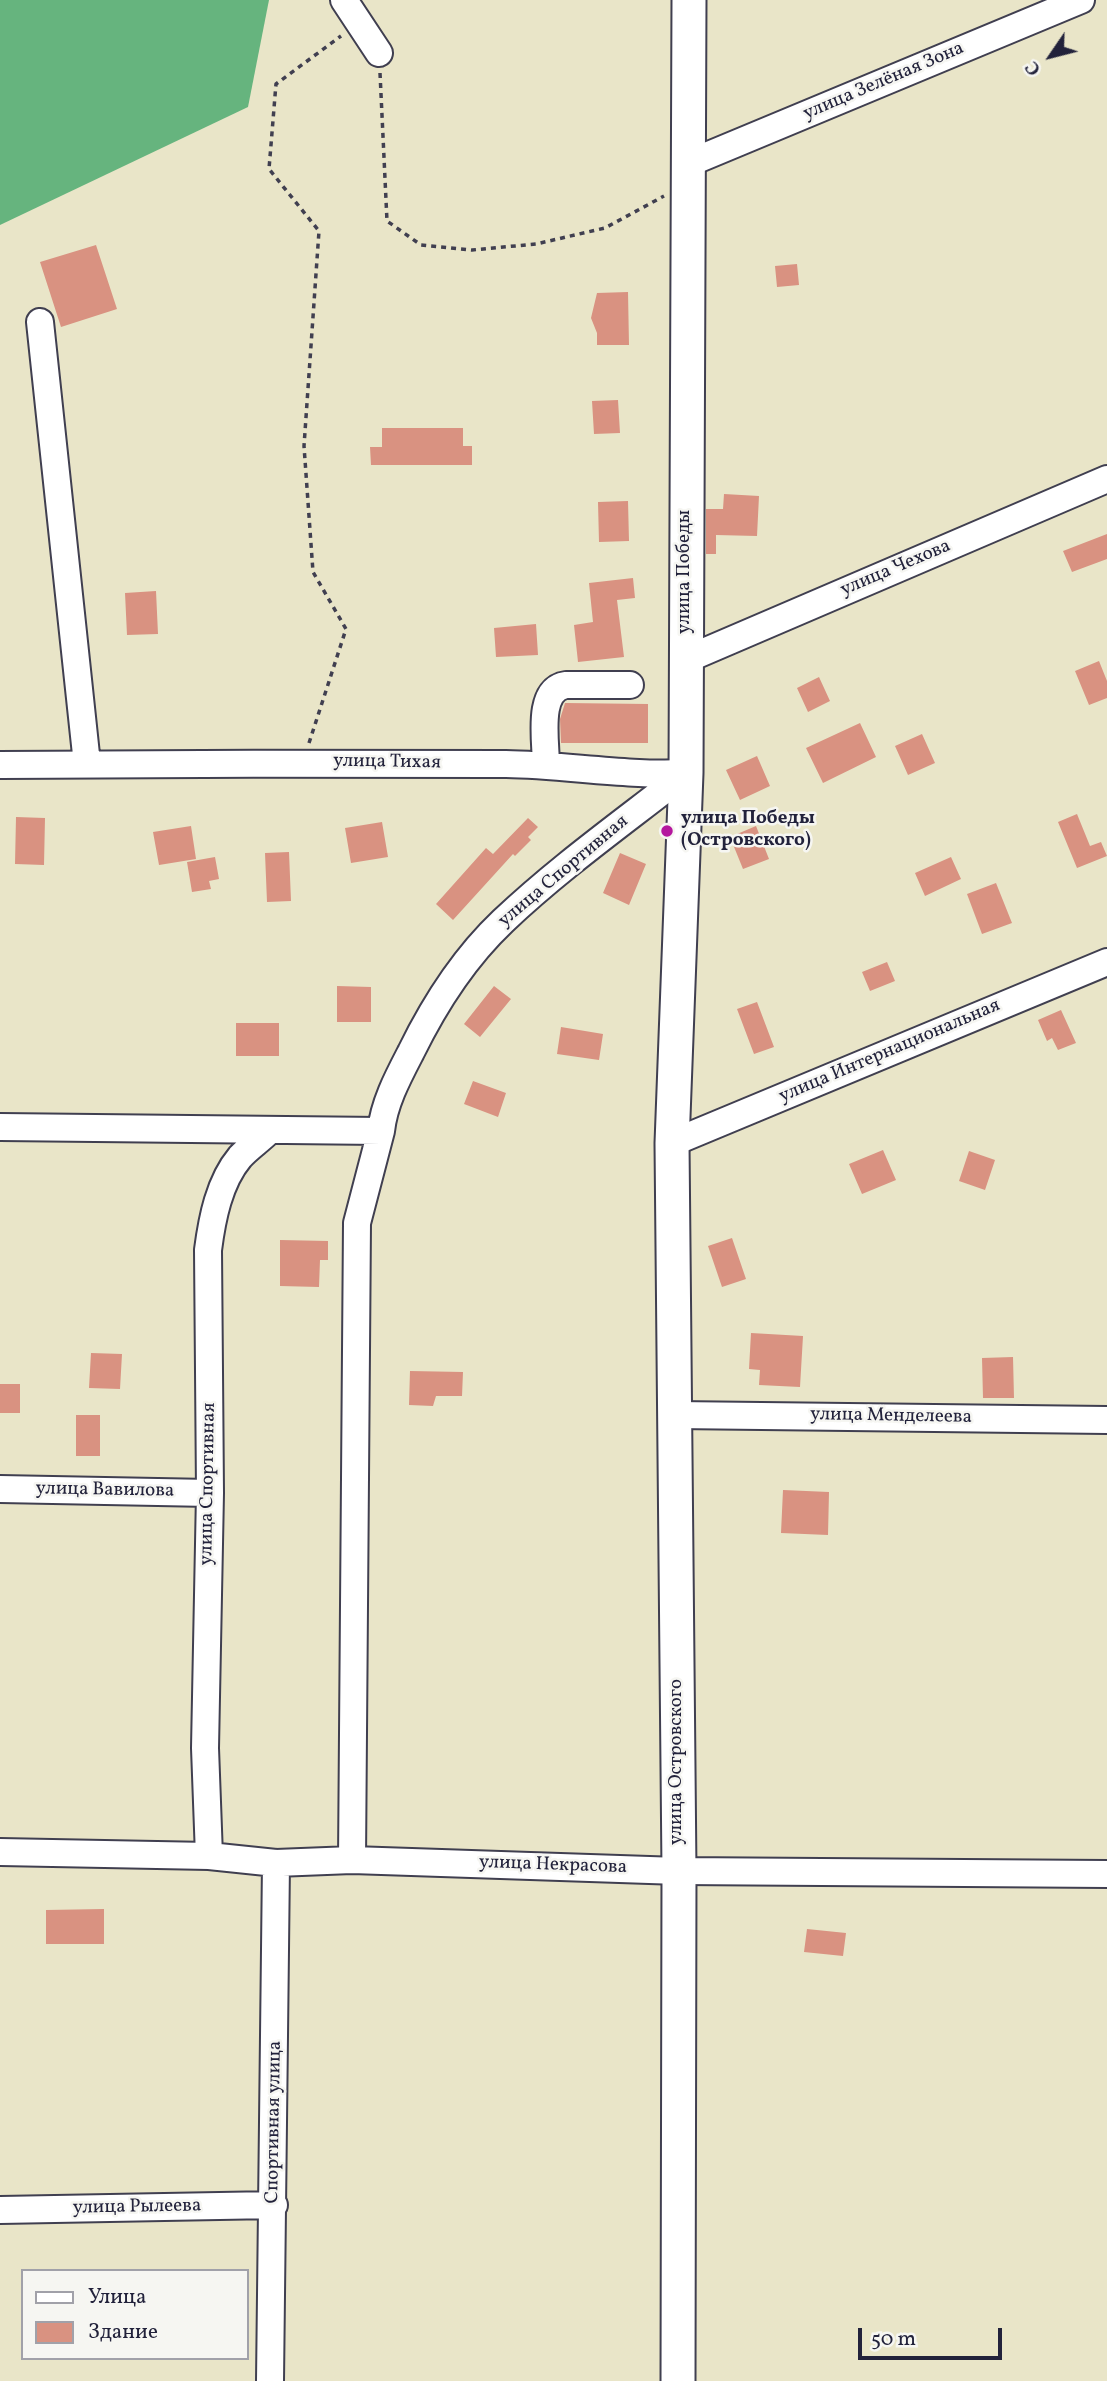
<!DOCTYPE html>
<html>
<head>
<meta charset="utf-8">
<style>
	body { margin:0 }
	#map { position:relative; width:1107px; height:2381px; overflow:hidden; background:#e9e5c8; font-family:Vollkorn,serif }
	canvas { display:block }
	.legend { position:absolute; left:21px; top:2269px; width:228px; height:91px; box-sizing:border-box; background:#f6f6f2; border:2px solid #a1a1a9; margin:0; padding:9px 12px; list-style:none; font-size:21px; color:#22223b }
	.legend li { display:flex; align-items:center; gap:14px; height:35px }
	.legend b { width:35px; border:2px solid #a1a1a9 }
	.north { position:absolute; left:1016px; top:21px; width:70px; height:70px; -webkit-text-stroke:5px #f6f6f2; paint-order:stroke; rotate:235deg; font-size:19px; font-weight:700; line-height:28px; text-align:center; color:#22223b }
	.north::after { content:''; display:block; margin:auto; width:24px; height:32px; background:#22223b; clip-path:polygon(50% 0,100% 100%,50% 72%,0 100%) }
	.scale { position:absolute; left:858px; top:2328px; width:144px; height:32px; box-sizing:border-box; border:4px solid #22223b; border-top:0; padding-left:9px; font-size:21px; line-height:24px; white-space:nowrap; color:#22223b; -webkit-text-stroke:5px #f6f6f2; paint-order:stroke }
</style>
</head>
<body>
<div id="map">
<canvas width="1107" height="2381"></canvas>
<ul class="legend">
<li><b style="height:9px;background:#fff"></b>Улица</li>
<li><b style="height:19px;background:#d99281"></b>Здание</li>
</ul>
<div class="north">С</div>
<div class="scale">50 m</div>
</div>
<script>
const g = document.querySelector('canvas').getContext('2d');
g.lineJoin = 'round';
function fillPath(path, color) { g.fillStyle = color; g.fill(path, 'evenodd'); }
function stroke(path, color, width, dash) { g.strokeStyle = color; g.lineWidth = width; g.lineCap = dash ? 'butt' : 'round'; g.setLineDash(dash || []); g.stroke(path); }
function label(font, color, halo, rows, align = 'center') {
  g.font = font + ' Vollkorn,serif'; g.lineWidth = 5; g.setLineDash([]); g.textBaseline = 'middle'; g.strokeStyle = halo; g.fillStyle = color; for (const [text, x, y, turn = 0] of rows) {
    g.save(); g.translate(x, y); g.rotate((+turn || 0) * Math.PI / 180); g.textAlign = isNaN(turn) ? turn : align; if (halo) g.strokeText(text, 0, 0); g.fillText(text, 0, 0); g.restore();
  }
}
fillPath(new Path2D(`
	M0 0H269L248 107 0 225Z`), '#66b47e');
fillPath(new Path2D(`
	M96 245 117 309 61 327 40 262Z
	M797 264 799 285 777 287 775 266Z
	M628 292 629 345H597V333L591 318 597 293Z
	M618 400 620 433 594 434 592 401Z
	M382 428H463V446H472V465H371L370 447H382Z
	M724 494 759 496 757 536 716 535V554H706V509H723Z
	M628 501 629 541 599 542 598 502Z
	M1107 534V559L1072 572 1063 551Z
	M633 578 635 598 617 600 624 657 578 662 574 625 593 622 589 583Z
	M156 591 158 634 127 635 125 593Z
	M536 624 538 655 496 657 494 628Z
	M1099 661 1107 681V698L1089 705 1075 671Z
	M819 677 830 701 808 712 797 688Z
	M565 703 648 704V743H561L560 719Z
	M860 723 876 757 823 783 806 748Z
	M922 734 935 763 908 775 895 746Z
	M757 756 770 786 740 800 726 770Z
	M1077 814 1090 846 1101 842 1107 856 1077 868 1058 822Z
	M16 817 45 818 44 865 15 864Z
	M528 818 538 827 528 837 531 840 515 856 513 854 453 920 436 904 486 848 493 854Z
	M382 822 388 857 351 863 345 828Z
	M191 826 196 859 159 865 153 832Z
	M756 826 769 859 743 869 730 837Z
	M289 852 291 901 267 902 265 853Z
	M620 853 646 864 629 905 603 893Z
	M215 857 219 879 209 881 211 889 192 892 187 862Z
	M951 857 961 879 925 896 915 873Z
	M996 883 1012 923 982 934 967 894Z
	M887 962 895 981 870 991 862 972Z
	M337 986 371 987V1022H337Z
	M494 986 511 999 480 1037 464 1024Z
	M757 1002 774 1047 754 1054 737 1009Z
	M1061 1010 1076 1043 1058 1050 1052 1038 1047 1041 1038 1020Z
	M236 1023H279V1056H236Z
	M561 1027 603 1034 599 1060 557 1054Z
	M473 1081 506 1093 498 1117 464 1104Z
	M883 1150 896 1180 862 1194 849 1164Z
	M969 1151 995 1160 985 1190 959 1181Z
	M732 1238 746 1279 722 1287 708 1246Z
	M280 1240 328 1241V1260H320L319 1287 280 1286Z
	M751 1333 803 1336 800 1387 759 1385 760 1370 749 1369Z
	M91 1353 122 1354 120 1389 89 1388Z
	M1013 1357 1014 1398H983L982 1358Z
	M410 1371 463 1372 462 1396H436L433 1406 409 1405Z
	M0 1384H20V1413H0Z
	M76 1415H100V1456H76Z
	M783 1490 829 1492 828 1535 781 1533Z
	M104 1909V1944H46V1910Z
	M807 1929 846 1933 843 1956 804 1952Z`), '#d99281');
const minor = new Path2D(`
	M344 0 379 53
	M687 164 1081 0
	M40 322 87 764
	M685 660 1107 479
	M0 765C169 764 337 763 506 764 566 765 626 776 686 773
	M546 765C546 742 536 689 566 685H630
	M0 1127 381 1131C384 1103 398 1077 411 1052 434 1005 465 957 503 921 560 867 625 821 686 773
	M672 1143 1107 962
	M675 1415 1107 1420
	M0 1489 210 1493
	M0 1852 209 1856 276 1863 352 1860 679 1871 1107 1874
	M209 1856 205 1748 210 1493 208 1250C212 1219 219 1182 240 1157 248 1148 260 1140 269 1131
	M352 1860 357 1223 381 1131
	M0 2210 274 2205
	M270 2381 276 1863`);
const major = new Path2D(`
	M678 2381 679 1871 672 1143 686 773 689 0`);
stroke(minor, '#403f50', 30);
stroke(major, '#403f50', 37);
stroke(new Path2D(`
	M380 73 387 221 421 245 472 250 536 244 605 228 664 196
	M309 743 346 629 313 572 304 446 319 231 269 169 276 84 341 36`), '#403f50', 3.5, [5, 5]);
stroke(minor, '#fff', 26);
stroke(major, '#fff', 33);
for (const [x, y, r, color] of [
	[667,831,7,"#b5179e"]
]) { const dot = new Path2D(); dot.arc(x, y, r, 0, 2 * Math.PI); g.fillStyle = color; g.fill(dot); stroke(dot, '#f6f6f2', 2.5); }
label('19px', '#22223b', '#f6f6f2', [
	["улица Зелёная Зона",884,82,-23],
	["улица Чехова",896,569,-23],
	["улица Победы",686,572,-90],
	["улица Тихая",387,763,1],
	["улица Спортивная",564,872,-40],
	["улица Интернациональная",890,1052,-23],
	["улица Менделеева",891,1417,1],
	["улица Спортивная",209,1484,-89],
	["улица Вавилова",105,1491,1],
	["улица Островского",678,1762,-90],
	["улица Некрасова",553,1866,2],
	["Спортивная улица",275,2122,-89],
	["улица Рылеева",137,2208,-1]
]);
label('bold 19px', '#22223b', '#f6f6f2', [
	["улица Победы",681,820],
	["(Островского)",681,842]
], 'left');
</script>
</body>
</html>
